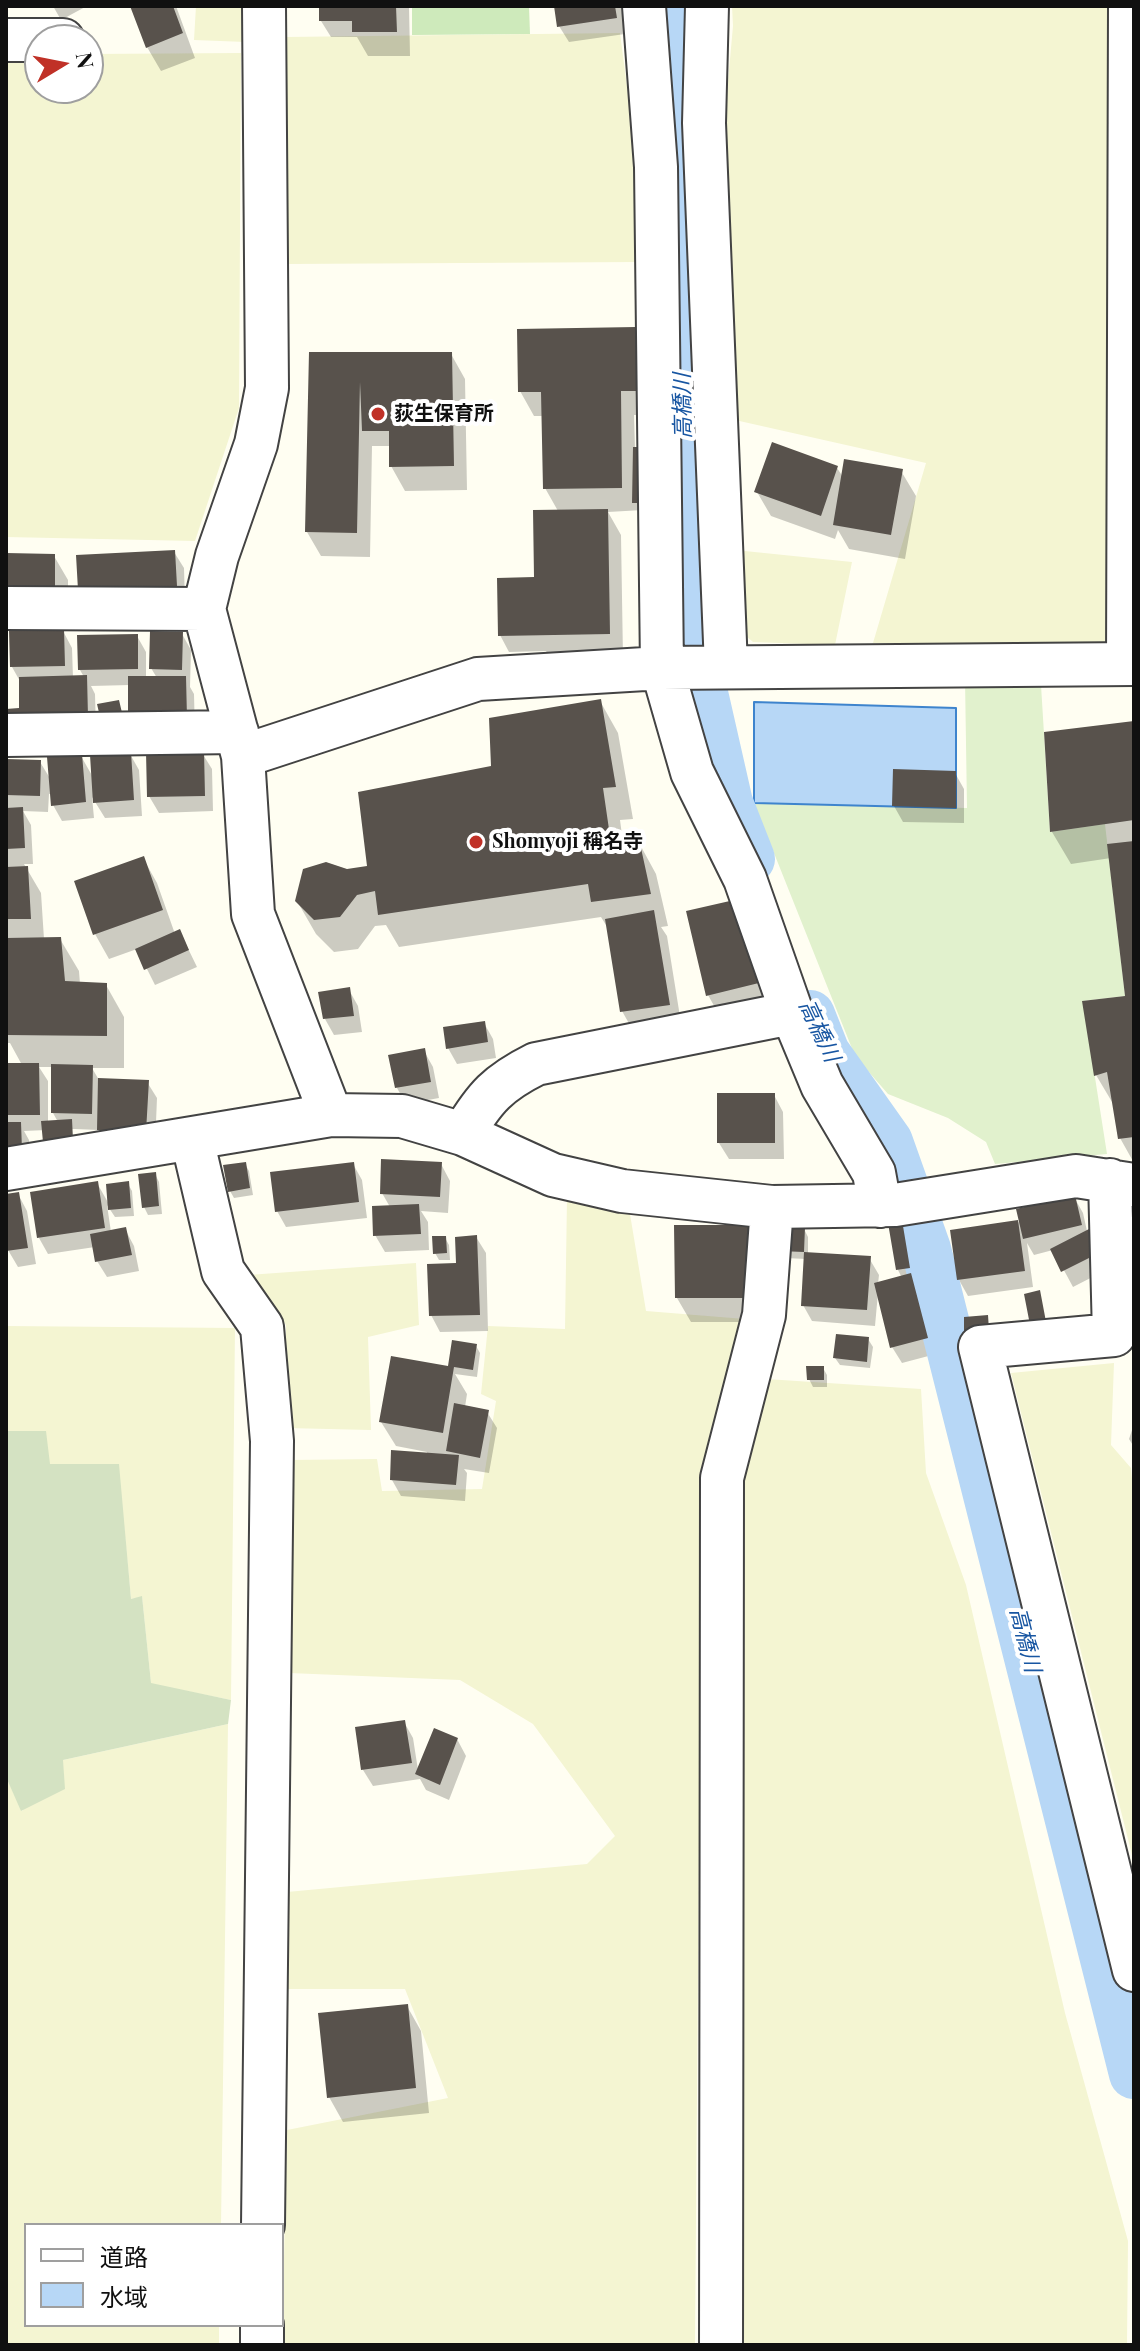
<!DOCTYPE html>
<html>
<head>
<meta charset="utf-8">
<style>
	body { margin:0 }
	#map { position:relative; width:1140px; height:2351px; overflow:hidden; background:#fffef2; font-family:"Playfair Display","Noto Sans JP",serif }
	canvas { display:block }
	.frame { position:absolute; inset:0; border:8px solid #101010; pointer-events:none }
	.legend { position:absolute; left:24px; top:2223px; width:260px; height:104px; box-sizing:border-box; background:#fff; border:2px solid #9f9f9f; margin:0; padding:10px 14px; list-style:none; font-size:24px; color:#101010 }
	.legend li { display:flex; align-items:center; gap:16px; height:40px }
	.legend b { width:40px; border:2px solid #9f9f9f }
	.north { position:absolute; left:24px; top:24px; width:80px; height:80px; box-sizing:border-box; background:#fff; border:2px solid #9f9f9f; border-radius:50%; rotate:80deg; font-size:22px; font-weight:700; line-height:32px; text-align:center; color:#101010 }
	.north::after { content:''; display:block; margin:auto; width:28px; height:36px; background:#c03127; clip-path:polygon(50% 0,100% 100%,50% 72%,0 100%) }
</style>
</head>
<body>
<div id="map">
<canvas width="1140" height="2351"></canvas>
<div class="frame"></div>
<ul class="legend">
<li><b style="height:10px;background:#fff"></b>道路</li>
<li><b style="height:22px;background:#b7d7f6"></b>水域</li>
</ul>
<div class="north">N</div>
</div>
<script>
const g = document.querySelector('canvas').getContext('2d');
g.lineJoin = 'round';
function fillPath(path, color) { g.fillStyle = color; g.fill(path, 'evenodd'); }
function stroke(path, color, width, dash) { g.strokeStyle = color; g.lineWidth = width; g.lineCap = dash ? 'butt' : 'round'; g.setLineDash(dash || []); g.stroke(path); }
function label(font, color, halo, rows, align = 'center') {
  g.font = font + ' "Playfair Display","Noto Sans JP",serif'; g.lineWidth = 8; g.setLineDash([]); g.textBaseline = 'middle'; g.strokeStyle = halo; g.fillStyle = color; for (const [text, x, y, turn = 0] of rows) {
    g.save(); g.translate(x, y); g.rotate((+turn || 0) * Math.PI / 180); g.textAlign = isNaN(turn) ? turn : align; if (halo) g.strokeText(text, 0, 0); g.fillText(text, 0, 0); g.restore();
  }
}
fillPath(new Path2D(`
	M196 6H246V42L194 40Z
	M732 6H1114L1115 646 873 643 926 463 735 420 719 182 733 26Z
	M620 33 636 156 640 262 286 264 285 37Z
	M241 53 239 408 195 541 6 537V54H40V88H88V54Z
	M735 550 852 562 835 645 753 642 739 630Z
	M567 1198 630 1214 646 1311 745 1319 702 1465 695 2343 282 2345 287 2130 448 2098 405 1989H287V1892L587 1864 615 1836 533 1724 460 1680 289 1673V1460L377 1459 382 1491 482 1489 496 1401 481 1394 488 1326 565 1329Z
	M416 1263 419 1325 368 1337 371 1430 286 1428V1325L248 1275Z
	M6 1326 235 1328 231 1700 151 1684 142 1597 131 1599 118 1464H49L6 1431Z
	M1114 1363 1111 1445 1131 1468 1134 1500V1863L1011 1373Z
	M766 1379 921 1389 926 1473 966 1585 1065 2013 1128 2241 1127 2345H736L737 1477Z
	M228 1724 221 2225H26V2325H219V2345H6V1777L22 1811 63 1760Z`), '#f4f5d2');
fillPath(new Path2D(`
	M412 6H529L530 34 412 35Z`), '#ceeabb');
fillPath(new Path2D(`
	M6 1431H46L50 1464H119L131 1599 142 1596 151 1683 231 1700 228 1724 63 1760 65 1789 21 1811 6 1777Z`), '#d4e2c2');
fillPath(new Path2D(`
	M965 679 1041 685 1050 832 1105 824 1125 996 1083 1001 1107 1154 995 1164 986 1142 948 1118 888 1094 855 1056 754 803 967 808Z`), '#e1f1cd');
const water = new Path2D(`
	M754 702 956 708V808L754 803Z`);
fillPath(water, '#b7d7f6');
stroke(water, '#3e84cd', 2);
fillPath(new Path2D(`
	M53 6H87L61 20Z
	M132 6H176L195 58 161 71 147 47Z
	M321 6H409L410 56H368L357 37H331L321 21Z
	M556 6H621L625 34 569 42 559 26Z
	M635 329 649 354 650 415H634L635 449 643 510 608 512 621 535 623 658 551 660 546 651 509 652 500 635 536 579 558 511 545 488 544 416H534L520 391Z
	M311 354H451L465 379 467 490 405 491 391 466V446H372L370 557 321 556 307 532Z
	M837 468 843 477 901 471 916 496 905 559 849 549 838 530 835 539 771 516 757 492Z
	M174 552 184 568 185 602 80 590Z
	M6 555 54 556 68 580V615Z
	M63 631 72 648 73 678 84 677 80 670 79 637 137 636 146 652V678H157L151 668 152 633 182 634 191 650 190 687 194 694 195 734H140L130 718V685L91 686 95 694 96 732 31 734 22 719 23 728 6 730V711L18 710 22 715 21 683 12 667 11 632Z
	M600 701 618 733 633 819 620 820 623 843 638 841 656 874 668 926 661 927 667 936 682 1029 636 1036 622 1011 609 930 601 917 399 947 386 925 375 926 358 949 334 952 316 934 297 901 347 871 370 868 493 767Z
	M1134 723V1163L1120 1138 1115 1107 1096 1075 1128 998 1111 858 1071 864 1052 832 1046 733Z
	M202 753 212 769 213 811 159 813 149 796Z
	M130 754 139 770 142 816 105 818 92 797 94 818 62 821 53 805 52 794H49L48 812 23 811 31 825 33 864H24L41 893 44 939H60L79 971 80 984 106 985 124 1017V1068H92L99 1080 147 1082 157 1098 155 1147 108 1146 99 1130 75 1129 76 1147 75 1129H70L24 1131 29 1140V1148H6V1065H22L10 1043H6V761L40 762 51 780 81 756 94 779ZM39 1067H53V1113L58 1122 48 1123V1081Z
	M955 773 964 789V823L903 822 894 806Z
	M143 858 157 883 175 934 180 932 197 967 155 985 137 949 109 959 95 934Z
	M742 900 775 1007 722 1020 708 995Z
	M349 990 358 1006 362 1032 334 1035 325 1019Z
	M484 1023 493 1039 496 1058 457 1064 448 1048Z
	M424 1051 433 1067 439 1098 406 1104 397 1088Z
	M774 1095 783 1112 784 1159H729L719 1143Z
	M245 1164 249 1171 253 1195 234 1198 230 1191Z
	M353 1164 362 1180 367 1218 286 1227 277 1211Z
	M441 1164 450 1181 448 1213 421 1211 428 1222 429 1250 385 1252 375 1235 390 1207 382 1193Z
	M155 1174 159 1182 162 1214 148 1215 144 1207Z
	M97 1183 110 1206 128 1184 132 1191 134 1216 115 1217 107 1205 111 1232 125 1229 134 1246 139 1271 107 1277 97 1261 95 1247 48 1254 39 1238Z
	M18 1194 27 1211 36 1264 18 1267 8 1250 6 1196Z
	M1074 1197 1083 1213 1087 1231 1108 1269 1073 1287 1053 1250 1034 1255 1027 1243 1033 1287 968 1296 959 1280 952 1231 1021 1222Z
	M901 1223 905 1230 913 1275 910 1276 919 1292 936 1354 902 1363 892 1347 878 1293 875 1326 812 1321 803 1305 806 1259 785 1258 804 1229 808 1237V1254L869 1258 879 1275 878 1284 902 1278 898 1270Z
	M749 1227 764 1322H691L677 1298Z
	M476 1237 486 1253 488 1331 440 1332 431 1315 458 1265Z
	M445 1238 449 1245 450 1260H439L435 1253Z
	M868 1339 873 1347 870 1368 840 1365 835 1358Z
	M476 1346 480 1353 477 1377 455 1374 467 1394 465 1407 487 1412 497 1428 489 1473 464 1469 467 1473 465 1501 401 1496 392 1480 426 1455 427 1452 396 1446 381 1422 452 1369 450 1366Z
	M823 1368 827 1375V1387H813L809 1379Z
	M1134 1424V1447L1129 1439Z
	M404 1722 413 1738 418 1770 457 1739 466 1756 449 1800 426 1790 420 1779 373 1786 363 1770 357 1729Z
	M407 2006 421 2031 429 2113 343 2122 329 2097Z`), '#0003');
stroke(new Path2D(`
	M676 6 688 627 728 803 750 859
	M810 1015 825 1053 888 1142 926 1249 1134 2074`), '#b7d7f6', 50);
fillPath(new Path2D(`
	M130 6H173L183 33 146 48Z
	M319 6H396L397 32H352V21H319Z
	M554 6H615L617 18 557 27Z
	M636 327V391H621L622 488 543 489 541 392H518L517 329Z
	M309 352H452L454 466 389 467V431H362L360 382 357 533 305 532Z
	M772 442 838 466 821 516 754 492Z
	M633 447H642L640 503H632Z
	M844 459 903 469 891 535 833 525Z
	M608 509 610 634 498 636 497 578 534 577 533 510Z
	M175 550 177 586 78 590 76 555Z
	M6 553 55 554V591L6 590Z
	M64 629 65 666 10 667 9 630Z
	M150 631 183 632 182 670 149 669Z
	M138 634V669L78 670 77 635Z
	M87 675 88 717 6 722V709L19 708V677Z
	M128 676H186L187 718H128Z
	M601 699 616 787 603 788 611 843 639 839 651 894 591 902 588 884 378 915 375 891 357 895 340 917 314 920 295 901 303 869 326 862 347 869 367 866 358 792 491 766 489 718Z
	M119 700 123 717 101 721 97 704Z
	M1134 721V820L1050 832 1044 732Z
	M204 751 205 796 147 797 146 752Z
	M131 752 134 800 93 803 90 755Z
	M82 754 86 802 51 806 47 757Z
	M6 759 41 760 40 796 6 795Z
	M893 769 956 771V808L892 806Z
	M23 807 25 848 6 849V808Z
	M1134 841V1137L1118 1139 1107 1072 1094 1076 1082 1001 1125 996 1107 844Z
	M144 856 163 910 93 935 74 881Z
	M28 866 31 919H6V867Z
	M743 898 763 982 706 996 686 911Z
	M654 910 670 1005 620 1012 605 919Z
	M180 929 189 950 144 970 135 949Z
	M61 937 65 981 107 983V1036L6 1035V938Z
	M350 987 354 1016 323 1019 318 992Z
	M485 1021 488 1042 446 1049 443 1027Z
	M425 1048 431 1082 395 1088 388 1055Z
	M6 1063H39L40 1115H6Z
	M51 1064 93 1065 92 1114 51 1113Z
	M98 1078 149 1080 146 1132 97 1130Z
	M717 1093H775V1143H717Z
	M72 1119 73 1140 43 1142 41 1121Z
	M6 1122H21L22 1150H6Z
	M381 1159 442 1162 440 1197 380 1194Z
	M246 1162 250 1188 228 1192 223 1165Z
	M354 1162 359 1202 275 1212 270 1172Z
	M156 1172 159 1206 142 1208 138 1174Z
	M98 1181 105 1228 37 1238 30 1192Z
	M129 1181 131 1208 108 1210 106 1184Z
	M19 1192 28 1248 6 1251V1194Z
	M1075 1195 1082 1225 1023 1239 1016 1209Z
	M419 1204 421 1234 373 1236 372 1206Z
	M902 1220 910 1268 896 1270 888 1223Z
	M1018 1220 1025 1271 957 1280 950 1230Z
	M674 1225H750V1298H675Z
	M780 1226 805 1227 804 1252 871 1256 867 1310 801 1306 804 1252 779 1251Z
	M126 1227 132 1255 95 1262 90 1234Z
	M1089 1229 1101 1252 1061 1272 1050 1249Z
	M477 1235 480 1315 429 1316 427 1264 456 1263 455 1237Z
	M432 1236H446L447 1253 433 1254Z
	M911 1273 928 1338 890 1348 874 1283Z
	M1040 1290 1047 1327 1031 1330 1024 1294Z
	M988 1315 989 1330 964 1332V1317Z
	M836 1334 869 1337 867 1362 833 1358Z
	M452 1340 477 1344 473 1370 454 1367 443 1433 379 1422 391 1356 448 1366Z
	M806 1366H824V1380H807Z
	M454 1403 489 1410 480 1458 446 1451Z
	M391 1450 459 1455 456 1485 390 1480Z
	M405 1720 412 1763 361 1770 355 1727Z
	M434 1728 458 1738 440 1785 415 1774Z
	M408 2004 416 2088 327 2098 318 2013Z`), '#58524c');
const minor = new Path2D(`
	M264 6 267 388 256 444 217 556 204 609 243 756 253 914 331 1115
	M644 6 656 167 662 668 692 772 745 879 792 1013 822 1085 874 1173 880 1206
	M707 6 704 123 726 667
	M6 40H63
	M6 608 204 609
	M1128 664 1130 6
	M6 735 237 732
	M243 756 478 679 662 668 1134 664
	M463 1134C485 1097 498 1083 536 1064L792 1013
	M192 1139 223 1271 262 1327 272 1441 263 2225
	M6 1169 331 1115 402 1116 463 1134 553 1175 622 1191 772 1207 895 1205 1076 1176 1134 1185
	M1110 1180 1114 1335 980 1347 1134 1970
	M262 2345V2325
	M721 2345 722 1478 764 1315 772 1207`);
stroke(minor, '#434343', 46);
stroke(minor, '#fff', 42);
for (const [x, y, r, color] of [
	[378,414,8,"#c03127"],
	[476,842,8,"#c03127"]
]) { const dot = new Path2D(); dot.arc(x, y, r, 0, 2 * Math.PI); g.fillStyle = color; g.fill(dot); stroke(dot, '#fff', 3); }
label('bold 20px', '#101010', '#fff', [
	["荻生保育所",394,414],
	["Shomyoji 稱名寺",492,842]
], 'left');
label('italic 22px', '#1856a2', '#fff', [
	["高橋川",683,406,-91],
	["高橋川",819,1031,65],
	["高橋川",1025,1640,76]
]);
</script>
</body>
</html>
